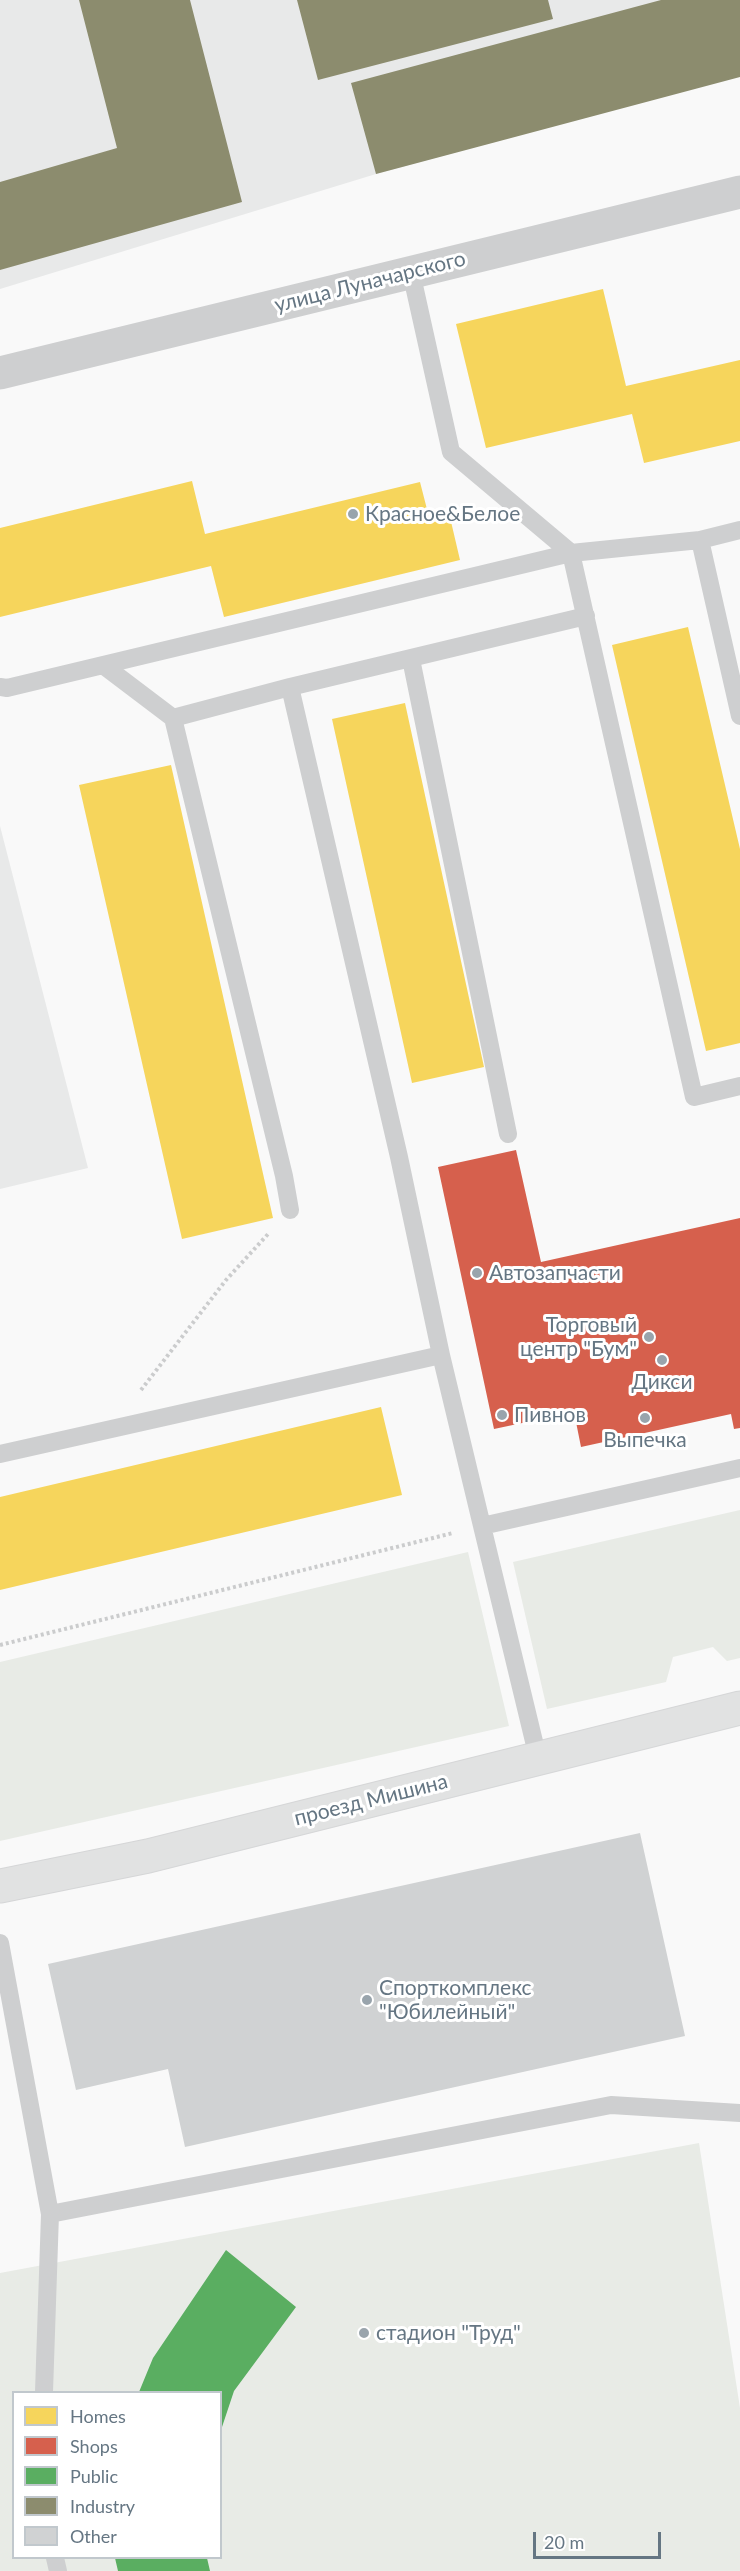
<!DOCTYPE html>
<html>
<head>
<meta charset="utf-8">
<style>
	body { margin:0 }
	#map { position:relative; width:740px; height:2571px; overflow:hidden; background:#f9f9f9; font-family:Lato,sans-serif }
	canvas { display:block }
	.legend { position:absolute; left:12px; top:2391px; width:210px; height:168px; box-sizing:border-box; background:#fff; border:2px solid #c1c8cd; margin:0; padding:8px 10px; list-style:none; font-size:18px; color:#657683 }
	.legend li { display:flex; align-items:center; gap:12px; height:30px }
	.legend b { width:30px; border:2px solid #c1c8cd }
	.scale { position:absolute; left:533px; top:2532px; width:128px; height:27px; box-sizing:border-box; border:3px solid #657683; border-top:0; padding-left:8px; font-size:18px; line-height:21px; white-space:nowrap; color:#657683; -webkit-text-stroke:4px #fff; paint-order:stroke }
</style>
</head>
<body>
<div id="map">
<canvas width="740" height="2571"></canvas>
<ul class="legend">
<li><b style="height:16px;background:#f6d55c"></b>Homes</li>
<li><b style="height:16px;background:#d6604d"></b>Shops</li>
<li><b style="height:16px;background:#5aae61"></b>Public</li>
<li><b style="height:16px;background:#8c8c6e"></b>Industry</li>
<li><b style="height:16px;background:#d0d2d3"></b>Other</li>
</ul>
<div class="scale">20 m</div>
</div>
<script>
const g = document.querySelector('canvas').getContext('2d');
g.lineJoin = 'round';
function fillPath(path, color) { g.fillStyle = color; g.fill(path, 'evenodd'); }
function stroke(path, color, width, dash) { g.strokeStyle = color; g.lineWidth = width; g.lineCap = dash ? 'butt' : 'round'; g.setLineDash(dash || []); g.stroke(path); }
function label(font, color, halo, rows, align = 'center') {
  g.font = font + ' Lato,sans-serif'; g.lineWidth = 6; g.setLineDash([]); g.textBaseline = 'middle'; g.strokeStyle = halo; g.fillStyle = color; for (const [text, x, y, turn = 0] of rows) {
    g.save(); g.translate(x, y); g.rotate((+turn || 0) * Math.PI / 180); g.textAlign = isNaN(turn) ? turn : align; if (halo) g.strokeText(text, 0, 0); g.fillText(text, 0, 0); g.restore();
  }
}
fillPath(new Path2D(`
	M0 0H740V75L376 174 0 289Z
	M0 826 88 1168 0 1189Z`), '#e8e9e9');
fillPath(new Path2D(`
	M740 1510V1658L727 1661 713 1647 673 1657 666 1682 547 1709 513 1562Z
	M468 1552 509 1726 0 1841V1662Z
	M699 2143 740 2408V2571H0V2273ZM14 2392H220V2558H14Z`), '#e8ebe6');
fillPath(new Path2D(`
	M603 289 626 386 740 360V441L644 463 632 414 486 448 456 324Z
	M192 481 205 534 420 482 429 517 449 513 460 560 224 617 211 566 0 617V528Z
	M688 627 740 849V1043L706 1051 612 645Z
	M405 703 484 1067 412 1083 332 719Z
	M171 765 273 1218 182 1239 79 785Z
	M381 1407 402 1495 0 1590V1497Z`), '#f6d55c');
fillPath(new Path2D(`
	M516 1150 541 1262 740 1218V1428L734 1429 731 1414 581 1447 574 1412 494 1429 438 1167Z`), '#d6604d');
fillPath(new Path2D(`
	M226 2250 296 2307 234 2391 221 2430 220 2392H139L153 2358Z
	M115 2558H207L210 2571H118Z`), '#5aae61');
fillPath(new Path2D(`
	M79 0H190L242 202 0 270V182L117 148Z
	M297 0H548L553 19 318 80Z
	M661 0H740V77L376 174 351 83Z`), '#8c8c6e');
fillPath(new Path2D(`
	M640 1833 685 2036 185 2147 168 2069 76 2090 48 1964Z`), '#d0d2d3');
const secondary = new Path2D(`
	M0 1886 148 1856 740 1708`);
stroke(secondary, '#d5d6d7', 35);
stroke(new Path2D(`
	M141 1390 226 1280 269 1233
	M0 1645 453 1533`), '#cbcccd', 4, [3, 3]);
stroke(new Path2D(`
	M411 272 451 452 571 553 694 1097 740 1086
	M700 540 740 716
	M411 659 508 1134
	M103 665 173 718
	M0 687 7 688 571 553 700 540 740 530
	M290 687 399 1157 441 1355 482 1526
	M290 1210 284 1176 173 718 290 687 586 616
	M0 1454 441 1355
	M538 1758 482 1526 740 1468
	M0 1943 50 2214
	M44 2392 50 2214 611 2105 740 2113
	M55 2558 58 2571`), '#cecfd0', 18);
stroke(new Path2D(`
	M0 373 740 192`), '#cecfd0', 33);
stroke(secondary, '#e1e2e2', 33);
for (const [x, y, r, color] of [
	[353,514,6,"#99a4ac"],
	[477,1273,6,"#99a4ac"],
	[649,1337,6,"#99a4ac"],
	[662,1360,6,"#99a4ac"],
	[502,1415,6,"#99a4ac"],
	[645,1418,6,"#99a4ac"],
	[367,2000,6,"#99a4ac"],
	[364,2333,6,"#99a4ac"]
]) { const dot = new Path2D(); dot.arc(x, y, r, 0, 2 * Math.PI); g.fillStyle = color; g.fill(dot); stroke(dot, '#fff', 2); }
label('21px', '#657683', '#fff', [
	["улица Луначарского",370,282,-14],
	["проезд Мишина",371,1800,-14]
]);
label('21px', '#657683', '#fff', [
	["Красное&Белое",365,514],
	["Автозапчасти",489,1273],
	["Торговый",637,1325,"right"],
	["центр \"Бум\"",637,1349,"right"],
	["Дикси",662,1382,"center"],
	["Пивнов",514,1415],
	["Выпечка",645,1440,"center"],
	["Спорткомплекс",379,1988],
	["\"Юбилейный\"",379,2012],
	["стадион \"Труд\"",376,2333]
], 'left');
</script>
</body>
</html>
